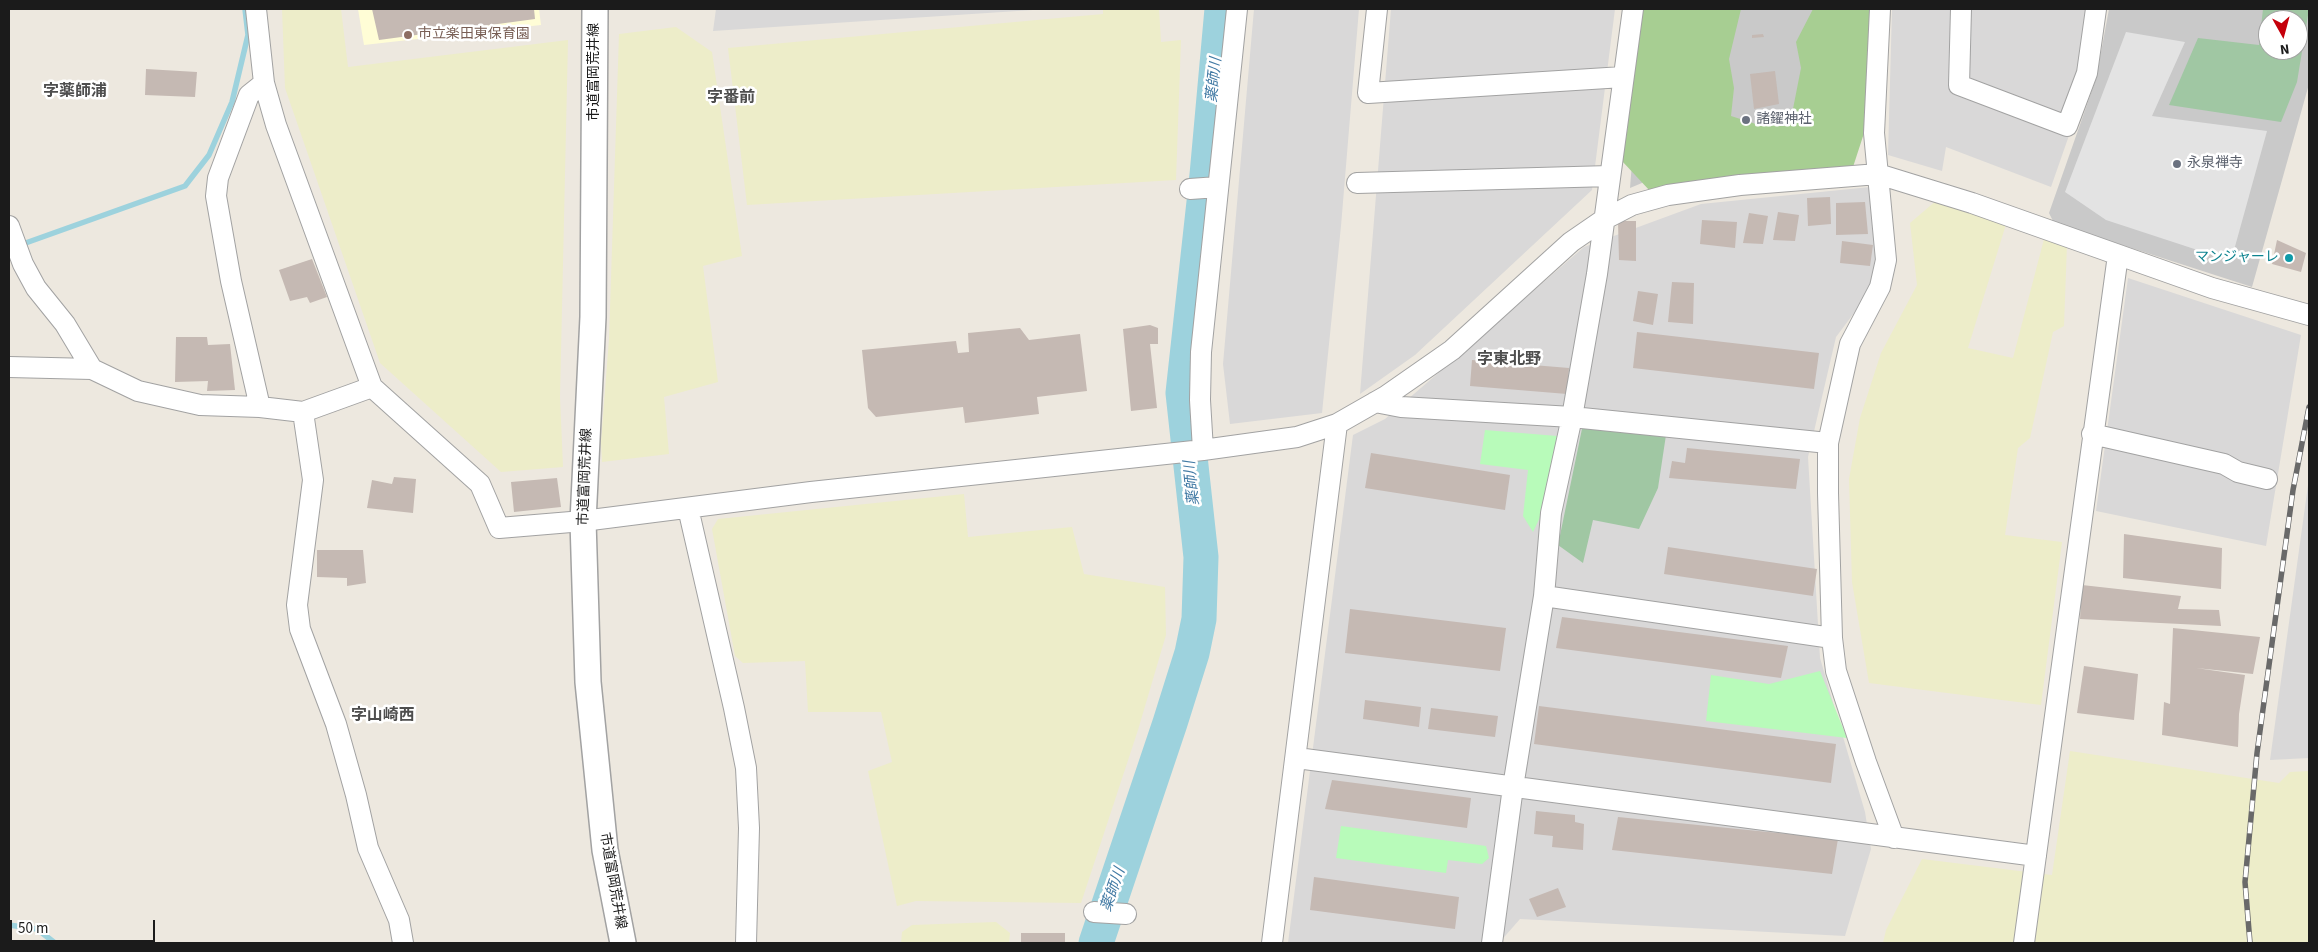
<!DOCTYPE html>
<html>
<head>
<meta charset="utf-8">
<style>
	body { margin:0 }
	#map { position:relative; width:2318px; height:952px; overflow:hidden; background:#ede8df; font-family:"Source Sans 3",sans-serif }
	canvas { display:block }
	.frame { position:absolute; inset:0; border:10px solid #1b1b1b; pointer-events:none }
	.north { position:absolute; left:2258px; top:10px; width:50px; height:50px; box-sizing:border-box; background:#fff; border:1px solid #a4a4a4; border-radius:50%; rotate:173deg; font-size:14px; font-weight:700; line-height:20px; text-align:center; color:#1b1b1b }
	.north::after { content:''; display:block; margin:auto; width:18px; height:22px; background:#c5000b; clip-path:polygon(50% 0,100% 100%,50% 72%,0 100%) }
	.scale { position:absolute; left:10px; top:920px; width:145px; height:22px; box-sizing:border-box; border:2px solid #1b1b1b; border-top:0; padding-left:6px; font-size:15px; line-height:18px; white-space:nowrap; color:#1b1b1b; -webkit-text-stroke:4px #fff; paint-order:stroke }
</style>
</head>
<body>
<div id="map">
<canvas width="2318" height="952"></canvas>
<div class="frame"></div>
<div class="north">N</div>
<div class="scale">50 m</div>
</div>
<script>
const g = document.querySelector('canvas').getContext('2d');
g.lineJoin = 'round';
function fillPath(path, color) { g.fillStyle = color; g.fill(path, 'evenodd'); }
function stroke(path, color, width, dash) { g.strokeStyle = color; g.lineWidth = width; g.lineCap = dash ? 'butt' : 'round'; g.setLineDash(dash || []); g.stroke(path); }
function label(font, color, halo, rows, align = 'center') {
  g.font = font + ' "Source Sans 3","Noto Sans JP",sans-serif'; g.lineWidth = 5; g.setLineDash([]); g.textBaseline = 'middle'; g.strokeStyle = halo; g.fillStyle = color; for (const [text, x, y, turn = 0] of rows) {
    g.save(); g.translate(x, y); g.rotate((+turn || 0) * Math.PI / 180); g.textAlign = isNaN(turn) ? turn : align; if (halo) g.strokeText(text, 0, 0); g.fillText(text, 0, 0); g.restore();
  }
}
fillPath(new Path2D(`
	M716 9H1048L713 31Z
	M1254 9H1359L1341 226 1322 413 1230 424 1223 364Z
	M1391 9H1615L1592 190 1415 355 1360 394Z
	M1892 9H2102L2088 81 2051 187 1946 147 1942 171 1888 155Z
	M1870 187 1877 237 1873 282 1860 305 1836 337 1808 457 1820 658 1865 812 1871 849 1845 936 1520 919 1499 943H1288L1353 435 1385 419 1584 247 1701 204Z
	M2128 278 2301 335 2266 546 2096 511Z
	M2309 478V758L2270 760Z`), '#d9d8d8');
fillPath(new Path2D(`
	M358 9H539L541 25 364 45Z`), '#fffdd6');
fillPath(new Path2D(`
	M1649 9H1866L1851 158 1661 175 1630 188 1640 62Z
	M2109 9H2309V84L2252 287 2054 223 2049 213 2096 79ZM2268 20H2298V50H2268Z`), '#c9c9c9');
fillPath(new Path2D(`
	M282 9H341L348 67 568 40 560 397 563 467 501 472 380 363 285 88Z
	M1103 9H1159L1161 42 1181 40 1176 180 747 205 728 48 1103 14Z
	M676 27 712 52 742 256 703 266 718 382 664 397 669 454 602 462 601 442 609 339 619 34Z
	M1937 200 2007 221 1968 348 2013 358 2044 239 2067 245 2064 326 2053 332 2030 438 2018 448 2005 535 2062 542 2041 705 1869 683 1852 582 1849 479 1860 418 1881 353 1917 285 1910 223Z
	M964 494 968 537 1072 527 1084 574 1165 587 1166 635 1138 730 1081 903 916 901 897 906 868 771 892 762 881 712H808L805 661 743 663 735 656 712 529 718 519Z
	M2070 751 2279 783 2290 772 2309 771V943H1883L1886 930 1922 859 2052 875Z
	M996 922 1010 933 1009 943H901L902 932 912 925Z`), '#ededc9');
fillPath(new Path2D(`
	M1639 9H1741L1729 59 1734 88 1731 116 1759 125 1791 119 1801 68 1796 42 1813 9H1871L1866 127 1853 167 1723 178 1650 191 1622 161 1627 132Z`), '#a7ce92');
fillPath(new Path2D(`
	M2263 9H2309L2297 82 2281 122 2169 105 2198 38 2259 45ZM2268 20H2298V50H2268Z
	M1583 424 1666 435 1658 488 1639 529 1593 520 1583 563 1558 545Z`), '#a0c7a3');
fillPath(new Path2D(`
	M1485 430 1557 436 1545 507 1533 532 1523 516 1528 470 1480 464Z
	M1820 671 1847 738 1706 721 1711 675 1769 684Z
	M1341 826 1486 846 1489 858 1482 864 1448 860 1446 873 1336 858Z`), '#b8fbba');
fillPath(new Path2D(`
	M2126 32 2185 42 2152 116 2267 131 2231 261 2106 220 2065 192Z`), '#e3e3e3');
stroke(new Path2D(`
	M20 245 185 186 209 155 232 102 248 35 245 9
	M9 925 37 929 55 943`), '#9dd2dd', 5.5);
stroke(new Path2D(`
	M1096 943 1170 723 1192 653 1199 619 1201 557 1183 393 1207 175 1222 9`), '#9dd2dd', 35);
fillPath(new Path2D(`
	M372 9H534L535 19 379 40Z
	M1763 34 1764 37 1752 38V35Z
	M146 69 197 72 195 97 145 95Z
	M1775 71 1779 104 1754 109 1750 74Z
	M1830 197 1831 224 1808 226 1807 198Z
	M1865 202 1868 234 1836 235V203Z
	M1778 212 1799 215 1795 241 1773 240Z
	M1749 213 1768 216 1763 244 1743 243Z
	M1702 220 1737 222 1735 248 1700 244Z
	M1618 221H1636V261L1619 260Z
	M2277 240 2306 253 2301 272 2272 264Z
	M1842 241 1873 245 1870 266 1840 263Z
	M312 259 327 297 310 303 307 297 290 301 279 270Z
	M1672 282 1694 283 1693 324 1668 322Z
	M1638 291 1658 294 1653 325 1633 321Z
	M1150 325 1158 328V344H1150L1157 408 1131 411 1123 329Z
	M1020 328 1029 340 1080 334 1087 391 1037 397 1039 414 965 423 963 407 876 417 868 408 862 350 956 341 958 353 969 352 968 333Z
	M1637 332 1819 353 1814 389 1633 368Z
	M176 337H207L208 345 230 344 235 390 207 391 208 381 175 382Z
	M1472 360 1569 368 1567 394 1470 386Z
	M1687 448 1800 459 1796 489 1669 478 1672 461 1685 463Z
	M1371 453 1510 475 1505 510 1365 488Z
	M394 477 416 479 413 513 367 508 372 480 392 484Z
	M557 478 561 507 514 512 511 482Z
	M2124 534 2222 548 2221 589 2123 578Z
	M1668 547 1817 569 1813 596 1664 574Z
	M317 550H363L366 583 347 586V578L317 577Z
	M2082 585 2181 596 2178 609 2219 610 2221 626 2080 619Z
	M1350 609 1506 628 1500 671 1345 653Z
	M1562 617 1788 646 1781 678 1556 648Z
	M2173 628 2260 637 2253 674 2196 668 2245 675 2239 714 2238 747 2162 735 2164 702 2170 704Z
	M2084 666 2138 674 2134 720 2077 713Z
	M1365 700 1421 707 1419 727 1363 719Z
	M1539 706 1836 744 1831 783 1534 744Z
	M1431 708 1498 716 1495 737 1428 729Z
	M1332 780 1471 798 1467 828 1325 809Z
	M1536 811 1575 815V822L1584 824 1583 850 1552 847 1553 836 1534 834Z
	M1618 817 1838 839 1832 874 1612 850Z
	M1314 877 1459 897 1455 929 1310 910Z
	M1558 888 1566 907 1537 917 1529 899Z
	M1021 933H1065V943H1021Z`), '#c5b9b3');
const minor = new Path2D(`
	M256 9 264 83 276 125 372 387 480 484 499 528 583 521 811 492 1203 450 1297 437 1337 424 1386 396 1452 350 1571 242 1603 220 1632 205 1668 195 1740 185 1878 174 1972 203 2212 288 2309 315
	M1377 9 1368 93 1623 77
	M1880 9 1874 133 1886 260 1880 287 1850 344 1828 443V493L1832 638 1836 671 1866 762 1894 838
	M1961 9 1959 85 2067 126 2087 73 2096 9
	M1357 183 1610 176
	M1190 189 1218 187
	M9 226 23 264 36 288 65 324 92 369 138 391 200 405 260 407 303 412 313 480 297 605 300 629 336 724 356 795 368 848 399 920 403 943
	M9 367 92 369
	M1375 402 1401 407 1572 417 1828 443
	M260 407 231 281 216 196 218 178 249 95 264 83
	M303 412 372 387
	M2092 434 2224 464 2238 472 2267 479
	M1203 450 1200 400 1201 352 1237 9
	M688 508 734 708 746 768 749 828 746 943
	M1544 596 1832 638
	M1297 758 2036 856
	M1094 912 1126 914
	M1272 943 1337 424
	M1492 943 1513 787 1544 596 1551 513 1572 417 1597 274 1633 9
	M2024 943 2118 255`);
const tertiary = new Path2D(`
	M595 9 593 317 583 521 588 682 605 850 623 943`);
stroke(minor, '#a2a2a2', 22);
stroke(tertiary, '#a2a2a2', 28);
stroke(minor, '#fff', 20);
stroke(tertiary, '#fff', 25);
const rail = new Path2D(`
	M2250 943 2245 882 2257 753 2293 490 2309 407`);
stroke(rail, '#696969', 5.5);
stroke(rail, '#fff', 4, [11]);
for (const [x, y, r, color] of [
	[408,35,5,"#8d6e63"],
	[1746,120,5,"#6b7280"],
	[2177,164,5,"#6b7280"],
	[2289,258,5,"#0f9aa8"]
]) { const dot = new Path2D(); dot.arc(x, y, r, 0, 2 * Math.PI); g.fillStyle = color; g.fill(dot); stroke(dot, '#fff', 2); }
label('14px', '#785e54', '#fff', [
	["市立楽田東保育園",418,35]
], 'left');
label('14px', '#1b1b1b', '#fff', [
	["市道富岡荒井線",595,72,-90],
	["市道富岡荒井線",586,477,-88],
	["市道富岡荒井線",612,881,80]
]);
label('14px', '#5b616d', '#fff', [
	["諸鑃神社",1756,120],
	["永泉禅寺",2187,164]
], 'left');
label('14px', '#0d838f', '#fff', [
	["マンジャーレ",2279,258]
], 'right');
label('italic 15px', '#427aa4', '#fff', [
	["薬師川",1215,80,-84],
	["薬師川",1193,483,-96],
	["薬師川",1114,890,-71]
]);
label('bold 16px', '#4e4e4e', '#fff', [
	["字薬師浦",75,92],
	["字番前",731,98],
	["字東北野",1509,360],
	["字山崎西",383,716]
]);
</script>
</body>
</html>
